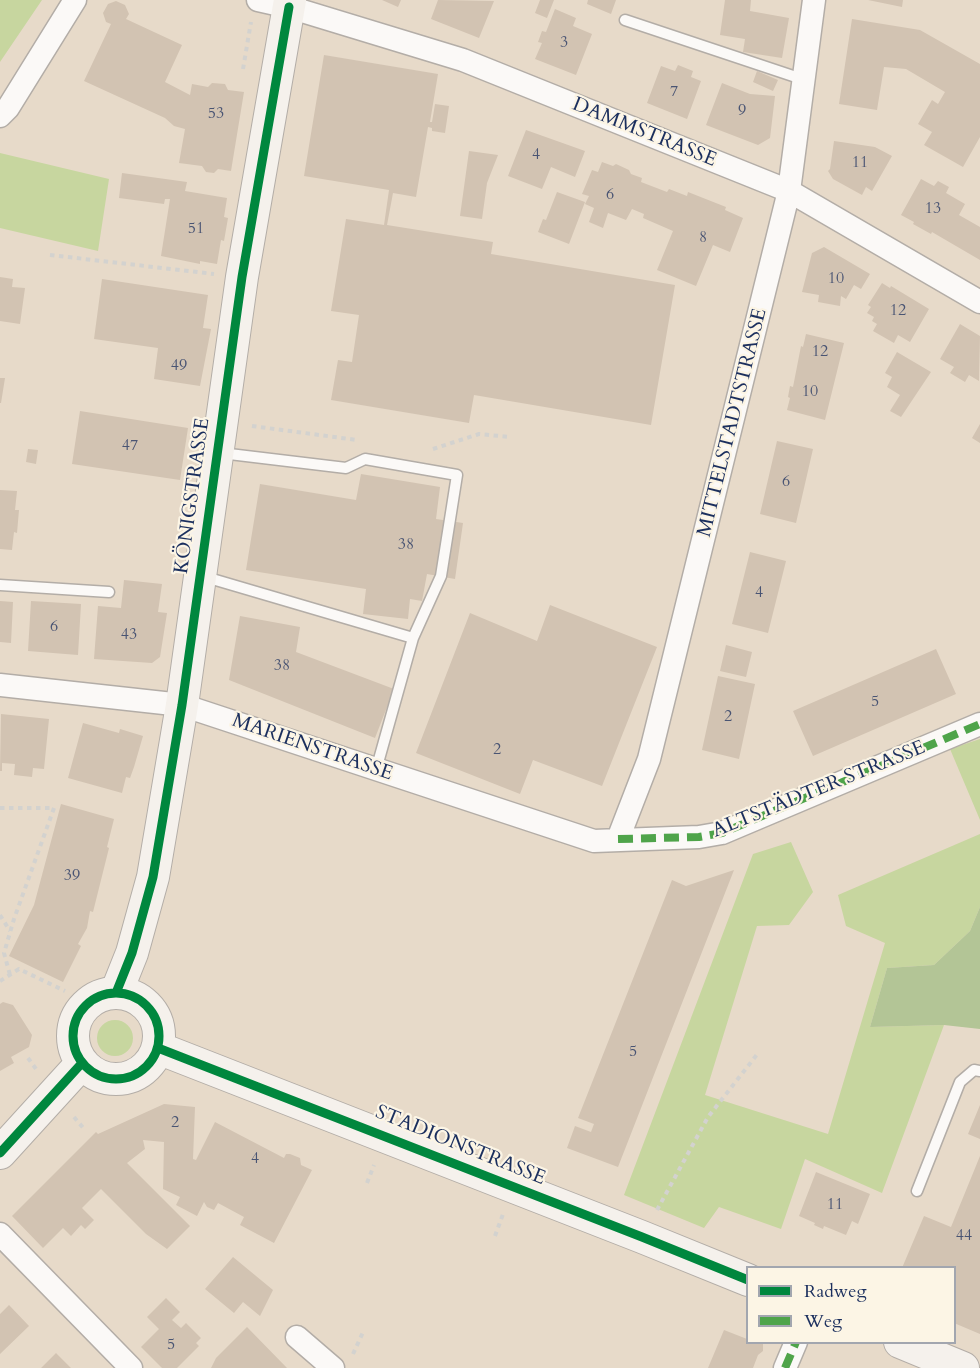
<!DOCTYPE html>
<html>
<head>
<meta charset="utf-8">
<style>
	body { margin:0 }
	#map { position:relative; width:980px; height:1368px; overflow:hidden; background:#e7dac9; font-family:Cardo,serif }
	canvas { display:block }
	.legend { position:absolute; left:746px; top:1266px; width:210px; height:78px; box-sizing:border-box; background:#fcf5e5; border:2px solid #a2a6af; margin:0; padding:8px 10px; list-style:none; font-size:18px; color:#1b2f5e }
	.legend li { display:flex; align-items:center; gap:12px; height:30px }
	.legend b { width:30px; border:2px solid #a2a6af }
</style>
</head>
<body>
<div id="map">
<canvas width="980" height="1368"></canvas>
<ul class="legend">
<li><b style="height:8px;background:#00873e"></b>Radweg</li>
<li><b style="height:8px;background:#4fa44a"></b>Weg</li>
</ul>
</div>
<script>
const g = document.querySelector('canvas').getContext('2d');
g.lineJoin = 'round';
function fillPath(path, color) { g.fillStyle = color; g.fill(path, 'evenodd'); }
function stroke(path, color, width, dash) { g.strokeStyle = color; g.lineWidth = width; g.lineCap = dash ? 'butt' : 'round'; g.setLineDash(dash || []); g.stroke(path); }
function label(font, color, halo, rows, align = 'center') {
  g.font = font + ' Cardo,serif'; g.lineWidth = 4.5; g.setLineDash([]); g.textBaseline = 'middle'; g.strokeStyle = halo; g.fillStyle = color; for (const [text, x, y, turn = 0] of rows) {
    g.save(); g.translate(x, y); g.rotate((+turn || 0) * Math.PI / 180); g.textAlign = isNaN(turn) ? turn : align; if (halo) g.strokeText(text, 0, 0); g.fillText(text, 0, 0); g.restore();
  }
}
fillPath(new Path2D(`
	M0 0H42L0 62Z
	M0 153 109 179 98 251 0 228Z
	M980 739V820L950 749Z
	M980 834V907L970 931 934 965 887 968 870 1027 944 1025 882 1193 805 1159 781 1229 719 1207 704 1228 624 1195 753 854 791 842 813 892 789 925 757 926 705 1095 828 1134 885 943 846 926 838 895Z
	M97 1038a18 18 0 1 1 36 0a18 18 0 1 1-36 0Z`), '#c7d69f');
fillPath(new Path2D(`
	M980 907V1029L944 1025 870 1027 887 968 934 965 970 931Z`), '#b3c596');
fillPath(new Path2D(`
	M382 0H401L398 7Z
	M438 0 494 1 479 38 431 19Z
	M540 0H554L547 18 535 13Z
	M588 0H616L611 14 587 4Z
	M725 0H751L750 11 789 18 782 58 743 52 745 39 720 35Z
	M868 0H903L902 7Z
	M116 1 125 5 129 14 126 19 182 45 165 82 190 95 192 84 208 87 212 83 225 84 228 90 244 92 231 171 218 169 214 173 206 172 202 166 179 163 185 129 174 126 165 118 84 81 111 24 106 22 103 13 108 4Z
	M555 9 576 18 573 26 592 34 576 75 535 59 542 43 538 42 542 31 546 32Z
	M852 19 920 30 980 64V137L963 167 924 145 932 132 918 124 932 100 938 104 945 92 906 69 884 67 877 110 839 104Z
	M324 55 438 74 430 122H432L435 104 449 106 445 133 432 131V128L428 127 416 197 393 193 387 225 493 242 491 254 675 285 651 425 474 395 469 423 331 400 338 360 352 362 359 315 331 311 346 219 384 225 389 190 304 176Z
	M678 65 693 71 691 77 701 81 687 119 647 103 661 66 675 71Z
	M757 71 778 80 773 91 753 82Z
	M722 83 750 94 775 96 770 138 758 145 706 125Z
	M526 130 585 151 575 177 551 167 542 189 508 176Z
	M834 141 875 147 892 156 872 191 866 187 862 195 833 179 828 171 830 169Z
	M469 151 498 155 487 183 482 219 460 216Z
	M602 162 613 166 616 164 629 170 631 174 642 178 641 182 667 192 669 189 687 196 688 192 726 207 725 210 743 218 730 252 713 245 696 286 657 270 673 231 643 218 644 214 632 209 626 220 608 213 603 228 589 222 594 208 585 204 589 196 582 194 592 170 598 172Z
	M122 173 187 182 185 191 227 198 224 217 228 218 224 241 221 240 217 264 200 261V264L161 256 170 199H165L164 204 119 198Z
	M921 179 934 186 938 181 949 187 946 193 965 204 959 215 980 227V260L932 232 931 234 913 224 914 222 901 215Z
	M557 192 585 202 569 244 538 232 543 219 546 220Z
	M824 247 870 274 861 289 854 285 846 299 841 296 840 306 818 302 819 295 802 292 812 253Z
	M0 277 13 279 12 287 25 288 20 324 0 321Z
	M102 279 208 295 203 328 211 329 200 386 154 379 158 348 94 339Z
	M882 283 890 288 891 286 929 309 910 342 898 335 894 343 873 331 877 324 872 321 874 317 867 313 871 307 868 305Z
	M960 324 980 336 979 381 969 375 965 382 950 373 954 367 940 359Z
	M806 334 844 343 825 420 787 410 790 398 788 397 790 386 793 387 801 346 803 347Z
	M897 352 931 372 901 417 890 411 900 395 887 387 892 377 885 373Z
	M0 378H5L1 403H0Z
	M80 411 188 428 180 480 72 464Z
	M980 424V443L972 438Z
	M777 441 813 449 796 523 760 514Z
	M28 449 38 450 36 464 26 462Z
	M361 474 440 487 436 519 463 523 455 579 427 574 422 601 410 599 408 619 363 614 366 589 246 570 260 484 356 500Z
	M0 490 17 491 15 510H19L17 533 14 532 12 550 0 549Z
	M750 552 786 561 768 633 732 624Z
	M124 580 162 584 158 612 167 613 160 657 152 663 94 659 98 606 121 608Z
	M0 601 13 602 11 643 0 642Z
	M31 601 81 604 78 655 28 651Z
	M550 605 657 647 602 786 533 760 520 794 416 753 470 613 537 641Z
	M240 616 300 627 296 652 394 689 375 738 229 680Z
	M726 645 752 652 746 677 720 671Z
	M936 649 956 694 813 756 793 711Z
	M718 676 755 684 739 759 702 750Z
	M1 714 49 719 44 769 33 768 32 777 14 775 15 764 2 763V771H0Z
	M83 723 119 733 120 729 143 736 134 767 130 778 126 777 122 793 68 778Z
	M61 804 114 819 107 847 109 848 93 912 90 911 87 928 78 944 81 946 63 982 9 956 34 905Z
	M734 870 618 1167 567 1148 575 1126 591 1132 594 1124 578 1118 672 880 686 886Z
	M3 1002 13 1005 32 1035 29 1047 11 1057 14 1063 0 1071V1004Z
	M164 1104 195 1107 193 1159 196 1160 215 1122 284 1158 286 1154H290L300 1158 301 1165 312 1170 274 1243 240 1225 244 1217 218 1203 214 1210 207 1207 204 1202 197 1216 176 1205 180 1197 163 1189 164 1142 143 1140 145 1149 127 1163 190 1226 167 1249 146 1234 101 1189 82 1208 94 1220 85 1229 81 1225 71 1236 63 1228 43 1248 12 1216 96 1132 98 1134Z
	M980 1105V1139L968 1134Z
	M980 1156V1334L954 1323V1268H902L924 1216 951 1227Z
	M816 1172 870 1194 858 1224 852 1221 846 1235 824 1226 823 1229 814 1225 815 1223 799 1216Z
	M233 1257 273 1290 260 1316 243 1302 234 1313 205 1289Z
	M166 1298 180 1312 172 1320 181 1328 186 1323 201 1338 196 1343 199 1346 177 1368H162L141 1347 159 1329 147 1317Z
	M9 1305 29 1326 0 1354V1314Z
	M247 1327 287 1368H211L216 1358Z
	M724 1330 747 1339V1342L763 1344V1351L758 1355 753 1368H708Z
	M56 1353 71 1368H41Z`), '#d2c3b2');
const lane = new Path2D(`
	M625 20 802 79
	M221 453 346 468 365 459 457 475 441 576 413 638
	M202 576 413 638 376 770
	M0 585 109 592
	M917 1191 960 1082 974 1070 980 1071`);
const street = new Path2D(`
	M258 0 289 7 463 60 789 191 980 302
	M0 116 8 108 75 0
	M0 685 182 705 594 841 699 837 722 833 980 724
	M618 839 649 759 789 191 814 0
	M0 1234 131 1368
	M297 1337 333 1368
	M785 1368 796 1342`);
const secondary = new Path2D(`
	M73 1036a43 43 0 1 1 86 0a43 43 0 1 1-86 0Z
	M116 993 132 953 153 877 182 705 242 277 290 0
	M158 1048 642 1237 748 1280
	M0 1153 82 1063
	M900 1342 963 1368`);
stroke(lane, '#b3ada7', 13);
stroke(street, '#b3ada7', 25);
stroke(secondary, '#b3ada7', 34);
stroke(new Path2D(`
	M243 69 251 22
	M50 255 214 274
	M252 426 357 440
	M433 449 479 434 510 437
	M0 808H54L14 919 4 953 10 975
	M0 915 10 931
	M0 981 19 969 65 991
	M28 1058 36 1069
	M74 1117 85 1130
	M367 1183 374 1165
	M657 1210 708 1117 759 1052
	M495 1236 503 1214
	M353 1354 364 1330`), '#d3d2cf', 4, [4.5, 4.5]);
stroke(lane, '#fbf9f7', 10);
stroke(street, '#fbf9f7', 22);
stroke(secondary, '#f5f1ec', 32);
stroke(new Path2D(`
	M618 839 699 837 722 833 980 724
	M785 1368 796 1342`), '#4fa44a', 8, [15, 8]);
stroke(new Path2D(`
	M73 1036a43 43 0 1 1 86 0a43 43 0 1 1-86 0Z
	M116 993 132 953 153 877 182 705 242 277 289 7
	M158 1048 642 1237 748 1280
	M0 1153 82 1063`), '#00873e', 9);
label('16px', '#495473', null, [
	["3",564,43],
	["7",674,92],
	["9",742,111],
	["53",216,114],
	["4",536,155],
	["11",860,163],
	["6",610,195],
	["13",933,209],
	["51",196,229],
	["8",703,238],
	["10",836,279],
	["12",898,311],
	["12",820,352],
	["49",179,366],
	["10",810,392],
	["47",130,446],
	["6",786,482],
	["38",406,545],
	["4",759,593],
	["6",54,627],
	["43",129,635],
	["38",282,666],
	["5",875,702],
	["2",728,717],
	["2",497,750],
	["39",72,876],
	["5",633,1052],
	["2",175,1123],
	["4",255,1159],
	["11",835,1205],
	["44",964,1236],
	["5",171,1345]
]);
label('20px', '#1b2f5e', '#fcf5e5', [
	["DAMMSTRASSE",644,133,22],
	["MITTELSTADTSTRASSE",733,423,-76],
	["KÖNIGSTRASSE",193,496,-82],
	["MARIENSTRASSE",312,748,19],
	["ALTSTÄDTER STRASSE",819,790,-22],
	["STADIONSTRASSE",460,1146,22]
]);
</script>
</body>
</html>
